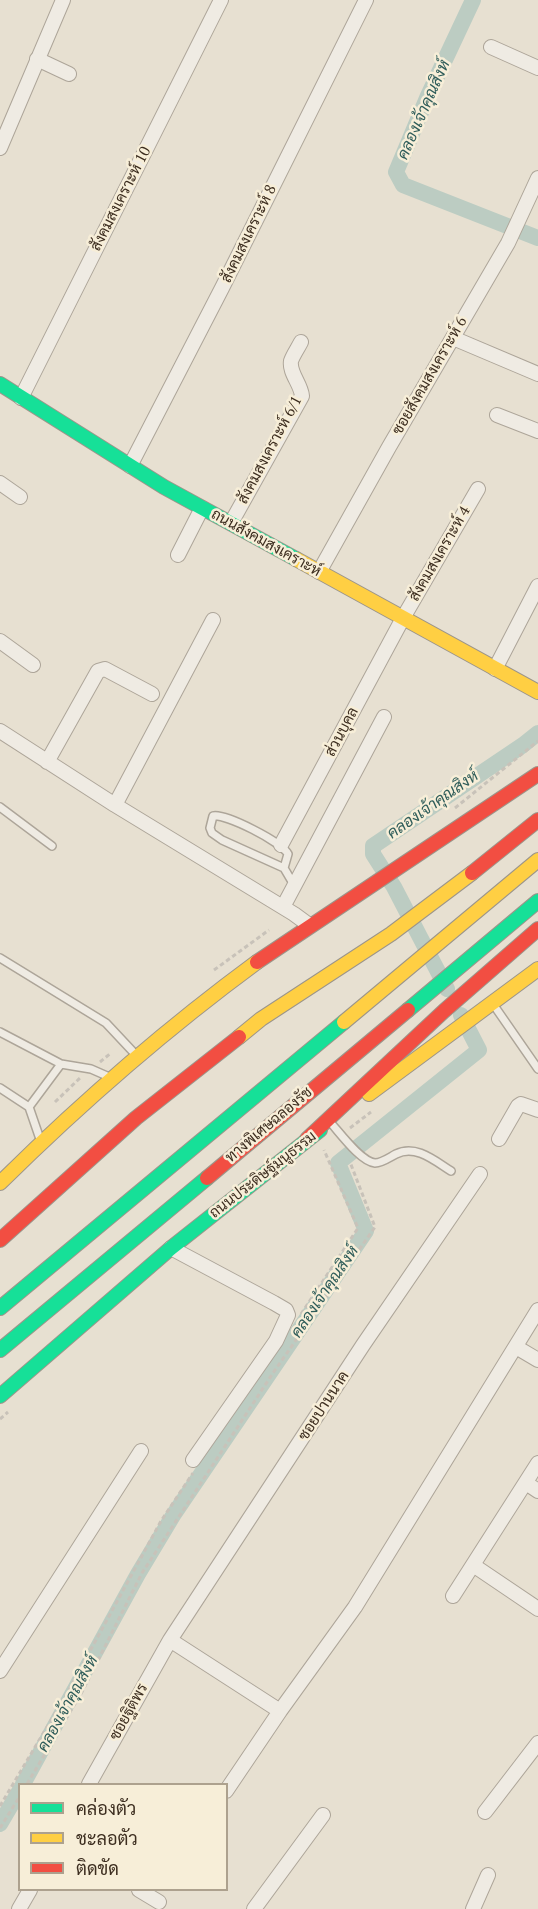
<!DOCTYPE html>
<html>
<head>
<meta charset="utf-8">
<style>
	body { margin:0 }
	#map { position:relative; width:538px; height:1909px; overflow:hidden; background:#e7e0d1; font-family:"PT Serif",Sarabun,serif }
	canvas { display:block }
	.legend { position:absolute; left:18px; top:1783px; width:210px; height:108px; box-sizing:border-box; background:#f7eed8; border:2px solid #ada18e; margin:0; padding:8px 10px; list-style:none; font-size:18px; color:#3d2e20 }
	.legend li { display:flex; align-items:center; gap:12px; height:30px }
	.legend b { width:30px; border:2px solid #ada18e }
</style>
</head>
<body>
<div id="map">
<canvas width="538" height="1909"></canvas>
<ul class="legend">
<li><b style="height:8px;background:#16e098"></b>คล่องตัว</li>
<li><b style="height:8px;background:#ffcf43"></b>ชะลอตัว</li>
<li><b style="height:8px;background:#f24e42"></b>ติดขัด</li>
</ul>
</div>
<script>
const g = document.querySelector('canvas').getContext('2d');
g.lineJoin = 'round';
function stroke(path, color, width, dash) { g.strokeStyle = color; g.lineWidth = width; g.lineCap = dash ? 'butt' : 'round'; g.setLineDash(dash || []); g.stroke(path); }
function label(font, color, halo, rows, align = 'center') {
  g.font = font + ' "PT Serif",Sarabun,serif'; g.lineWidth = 5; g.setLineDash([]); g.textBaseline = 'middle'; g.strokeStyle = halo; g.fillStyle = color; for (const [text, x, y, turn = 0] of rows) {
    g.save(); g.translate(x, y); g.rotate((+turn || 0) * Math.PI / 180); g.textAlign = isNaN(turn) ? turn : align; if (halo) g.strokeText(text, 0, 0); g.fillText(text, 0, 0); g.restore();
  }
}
stroke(new Path2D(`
	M473 0 427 98 396 172 403 185 538 238
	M447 989 394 887 373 854V846L523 745 538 733
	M23 1784 138 1574 174 1514 366 1231 338 1163 479 1050 461 1015
	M0 1824 20 1790`), '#bcccc2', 16);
const lane = new Path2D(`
	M0 807 52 846
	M284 868 288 854C282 842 225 813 213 816L210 828 212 833 222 840 284 868 294 885
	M0 958 106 1023 136 1055
	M493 1004 538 1069
	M0 1032 61 1064
	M0 1088 29 1107
	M330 1122C340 1133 361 1162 375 1163 382 1163 390 1157 396 1154 416 1144 435 1161 451 1171
	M40 1139 29 1107 61 1064 91 1069 107 1076`);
const street = new Path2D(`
	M491 47 538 68
	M37 59 69 74
	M0 148 63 0
	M453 338 538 374
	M21 398 221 0
	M497 415 538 431
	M130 466 222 288 366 0
	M0 483 20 497
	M231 523 302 396C301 384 289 373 291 361 293 355 298 348 301 342
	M178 555 202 508
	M319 572 389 447 508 243 538 178
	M0 641 33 665
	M495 669 538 586
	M0 731 115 805 294 914 309 925
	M47 762 98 671 105 669 152 694
	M115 805 213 620
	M281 845 403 618 478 489
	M283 907 384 717
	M499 1139 518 1106 521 1104 538 1110
	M171 1248 274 1303 286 1310 288 1315 276 1341 193 1460
	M516 1347 538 1360
	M526 1483 538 1491
	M473 1565 538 1609
	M453 1596 538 1463
	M170 1640 280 1711
	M0 1671 141 1451
	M89 1784 170 1640 363 1345 480 1174
	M226 1791 280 1711 355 1607 538 1310
	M485 1812 538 1743
	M139 1890 159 1902
	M19 1909 30 1890
	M254 1909 323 1815
	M473 1909 488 1875`);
const fast = new Path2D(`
	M0 384 164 487 296 559
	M408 1010 538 901
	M0 1308 344 1022
	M0 1350 207 1178
	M0 1396 171 1248 320 1130`);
const slow = new Path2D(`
	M296 559 538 692
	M344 1022 538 860
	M239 1037 261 1019 391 934 472 873
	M369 1094 538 969
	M0 1183C81 1103 166 1029 257 962`);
const jam = new Path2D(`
	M472 873 538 820
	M257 962 538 774
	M307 1139 444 1011 538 929
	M207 1178 408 1010
	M0 1240 136 1118 239 1037`);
stroke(lane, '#ada599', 10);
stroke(street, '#ada599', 16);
stroke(fast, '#9c958a', 16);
stroke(slow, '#9c958a', 16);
stroke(jam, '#9c958a', 16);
stroke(new Path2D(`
	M455 808 538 741
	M214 970 269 930
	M100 1062 111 1053
	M55 1102 81 1077
	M350 1128 371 1112
	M301 1314 358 1228 324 1150
	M0 1419 8 1412
	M27 1784 82 1692 142 1573 273 1373 375 1227 350 1162
	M0 1806 66 1695 161 1521 193 1473
	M0 1828 20 1796`), '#c8c2b9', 3, [4.5, 3]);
stroke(lane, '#efebe3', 7);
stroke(street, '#efebe3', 14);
stroke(fast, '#16e098', 14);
stroke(slow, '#ffcf43', 14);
stroke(jam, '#f24e42', 14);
label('15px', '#3d2e20', '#f7eed8', [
	["สังคมสงเคราะห์ 10",121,199,-63],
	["สังคมสงเคราะห์ 8",249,234,-64],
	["ซอยสังคมสงเคราะห์ 6",430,376,-60],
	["สังคมสงเคราะห์ 6/1",270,450,-62],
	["ถนนสังคมสงเคราะห์",266,543,29],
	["สังคมสงเคราะห์ 4",440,554,-60],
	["ส่วนบุคล",342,732,-62],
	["ทางพิเศษฉลองรัช",269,1125,-40],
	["ถนนประดิษฐ์มนูธรรม",263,1175,-38],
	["ซอยปานนาค",324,1406,-57],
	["ซอยฐิติพร",129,1712,-61]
]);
label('italic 16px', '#2f5d5a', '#f7eed8', [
	["คลองเจ้าคุณสิงห์",424,110,-66],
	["คลองเจ้าคุณสิงห์",433,805,-35],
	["คลองเจ้าคุณสิงห์",325,1292,-56],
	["คลองเจ้าคุณสิงห์",68,1704,-61]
]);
</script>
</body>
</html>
